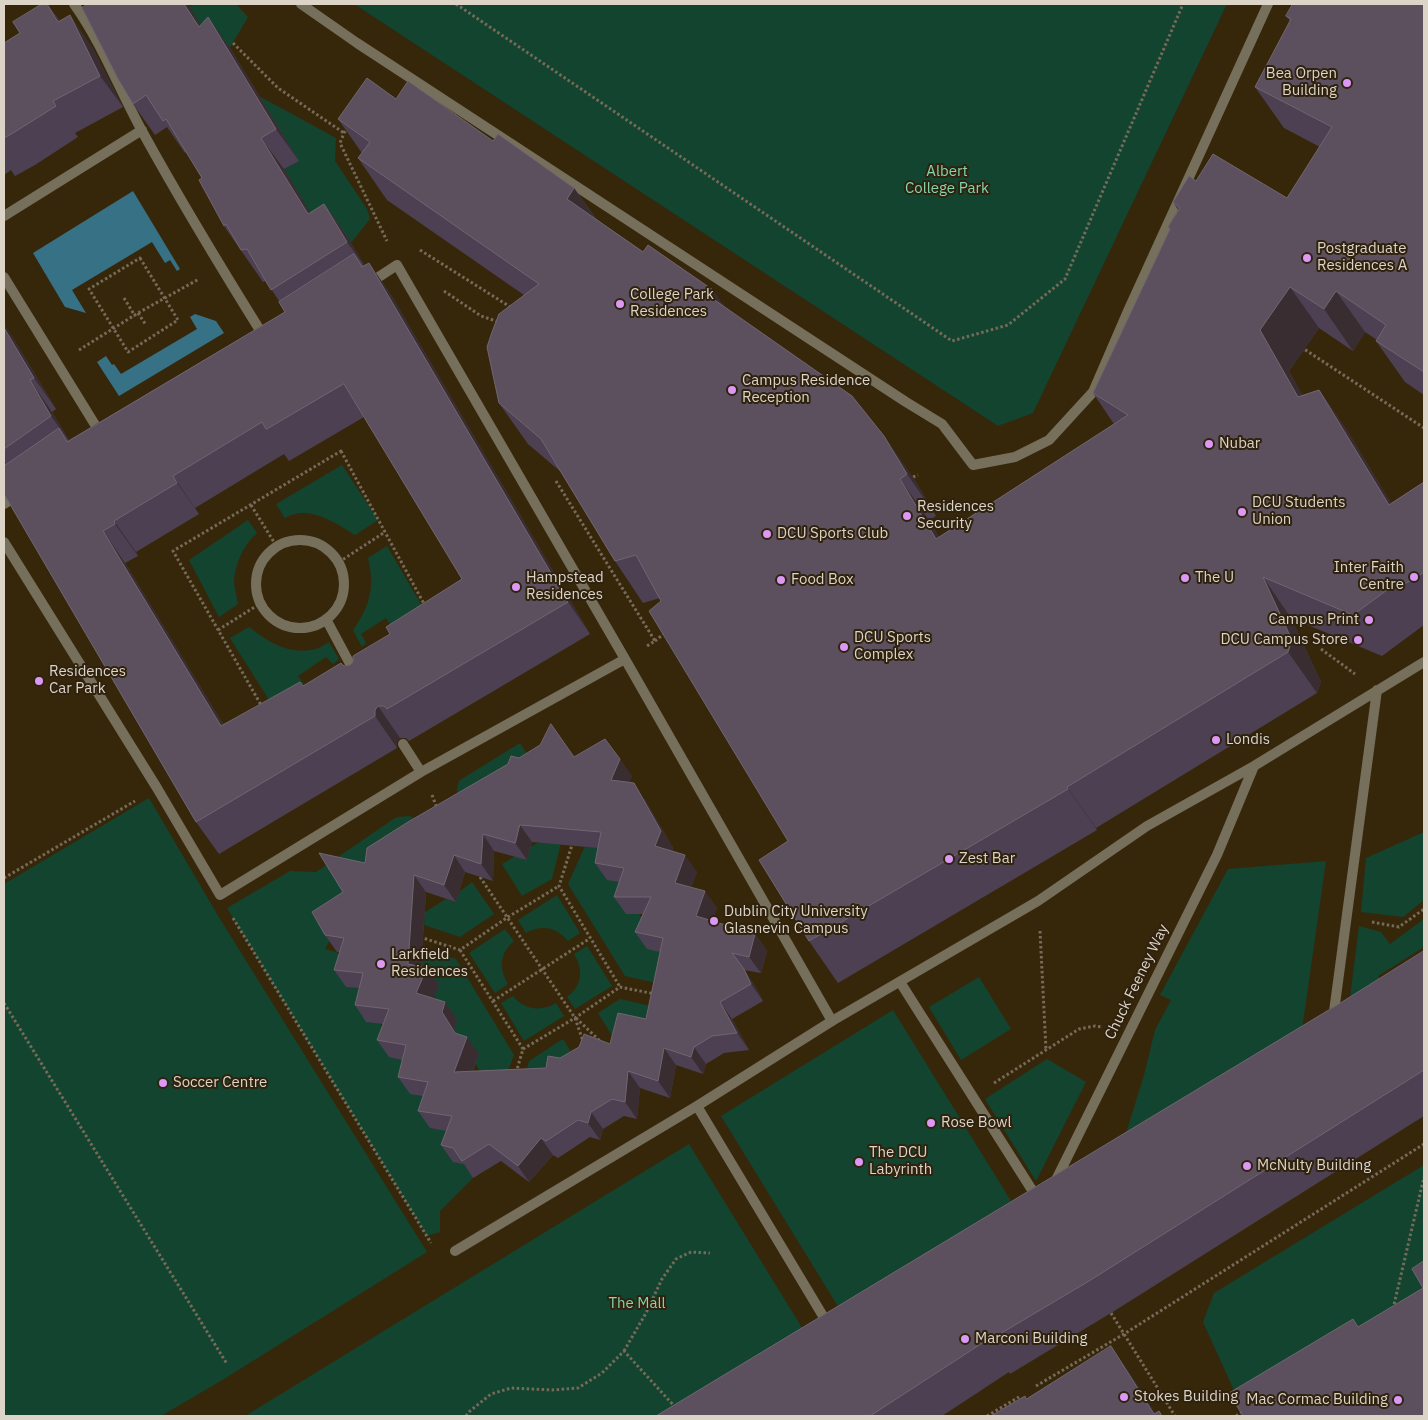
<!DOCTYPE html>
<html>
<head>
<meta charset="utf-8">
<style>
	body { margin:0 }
	#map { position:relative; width:1428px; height:1420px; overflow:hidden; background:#2f220e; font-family:"IBM Plex Sans",sans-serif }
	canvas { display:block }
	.frame { position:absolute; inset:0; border:5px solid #ddd4c8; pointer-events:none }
</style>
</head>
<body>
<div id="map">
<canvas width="1428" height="1420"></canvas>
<div class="frame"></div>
</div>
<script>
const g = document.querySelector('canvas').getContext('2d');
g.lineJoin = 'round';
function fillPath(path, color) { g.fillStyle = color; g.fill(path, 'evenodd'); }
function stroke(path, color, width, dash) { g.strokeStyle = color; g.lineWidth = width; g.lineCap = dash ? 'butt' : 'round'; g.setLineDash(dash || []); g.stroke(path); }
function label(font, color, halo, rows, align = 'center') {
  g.font = font + ' "IBM Plex Sans",sans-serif'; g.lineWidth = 4; g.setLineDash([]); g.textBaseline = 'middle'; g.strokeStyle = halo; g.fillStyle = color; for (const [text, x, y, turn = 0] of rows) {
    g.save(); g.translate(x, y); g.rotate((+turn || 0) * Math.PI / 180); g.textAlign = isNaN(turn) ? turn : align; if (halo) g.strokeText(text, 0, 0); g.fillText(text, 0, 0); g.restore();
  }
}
fillPath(new Path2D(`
	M4 4H354L998 426 1033 412 1227 4H1424V1416H4Z`), '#37270a');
fillPath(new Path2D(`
	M200 4H236L248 17 222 61 189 6Z
	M354 4H1227L1033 413 998 426Z
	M259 96 336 138 335 161 367 209 370 219 351 243 347 236 330 246 284 169 298 161Z
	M342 465 378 520 355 535C335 523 309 504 285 518L276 504Z
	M248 520 257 533C244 544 236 562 234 580 234 587 237 597 238 604L219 617 189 560Z
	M387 546 422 606 391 626 386 618 361 634 366 643 362 647 353 630C370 605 375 588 368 558Z
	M249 627C267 641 287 654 311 650 317 650 324 645 329 642L339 659 333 664 326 657 298 676 304 684 271 703 230 638Z
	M520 743 538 771 460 799C456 792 456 788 460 780Z
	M149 798 217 914 427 1252 224 1379 161 1416H4V884Z
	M409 816 415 818 423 837 355 909 330 940 325 949 337 952 370 1009 367 1022 380 1023 434 1115 430 1128 444 1130 473 1178 440 1211V1232L427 1236 227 908 290 871 316 872 392 820 397 817Z
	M1424 832V900L1403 917 1361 912 1366 858Z
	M551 836 562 839 552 879 522 896 502 864 515 856 527 860 530 847Z
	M585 846 598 848 607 879 619 882 631 901 626 914H639C656 941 661 955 669 986L625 976 568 884Z
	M1326 861 1302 1030 1123 1143 1144 1075 1155 1030 1171 1000 1160 995 1228 869Z
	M472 882 494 914 460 937 424 925 425 912 446 899 456 902 460 891Z
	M557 895 580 933 568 941C557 927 541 924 526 933L518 920Z
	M1424 919V947L1378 976 1383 986 1349 1006 1359 926 1381 932 1390 944Z
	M505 929 514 941C500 953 498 968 508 984L495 993 469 953Z
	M417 946 456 959 514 1055 502 1087 490 1088 475 1063 478 1054 467 1050 454 1029 457 1019 446 1016 434 996 439 985 427 983 414 957Z
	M587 946 612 986 575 1009 567 997C582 986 584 970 574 954Z
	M979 977 1011 1029 961 1060 929 1007Z
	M513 996C524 1010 541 1012 556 1003L564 1016 524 1041 501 1003Z
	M620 999 664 1009 619 1047 598 1013Z
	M893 1010 1011 1201 839 1308 721 1116Z
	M563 1039 582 1069 516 1112 529 1061Z
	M1047 1059 1086 1082 1036 1181 985 1099Z
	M689 1144 804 1331 665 1416H245Z
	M1424 1165V1287L1239 1401 1203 1322 1214 1293Z`), '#12442f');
fillPath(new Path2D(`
	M133 191 180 269 177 271 170 260 165 263 152 242 72 290 86 313 65 307 33 253Z
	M195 314 216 321 224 333 119 396 97 362 106 356 112 365 114 364 121 374 197 329 190 317Z`), '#367185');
stroke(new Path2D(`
	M456 4 952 341 1008 325 1065 279 1183 4
	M233 43 278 88 344 133
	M348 127 344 133 340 143 387 241
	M420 250 512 308
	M140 258 178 320 128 352 89 289Z
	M444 291 481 316 499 322
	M124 298 135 316
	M138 313 146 325
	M1301 347 1424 428
	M79 350 138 313 199 279
	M341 451 429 613 265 712 173 551Z
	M913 477 918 475
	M556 481 655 641 647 646
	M251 505 277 547
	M339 562 385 532
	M218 630 261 603
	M655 641 666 632
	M1321 649 1355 674
	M432 795 437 808
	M573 842 559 886 620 987
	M480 877 575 1018 583 1041
	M4 878 135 801
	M233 918 431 1243
	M1372 922 1399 927 1424 909
	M1040 931 1046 1050
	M420 937 460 950 508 917 559 886
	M460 950 523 1049
	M493 1001 589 939
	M4 1003 227 1364
	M576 1018 600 1041
	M516 1073 523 1049 575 1018 620 987 655 994
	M994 1083 1079 1029 1095 1026 1102 1027
	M1393 1309 1424 1177
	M1111 1313 1175 1416
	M624 1351 646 1313 662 1279 676 1259 691 1252 710 1253
	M1036 1386 1124 1334 1424 1144
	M466 1416 470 1411 491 1394 511 1388 552 1390 578 1388 602 1373 624 1351 676 1408
	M987 1416 1019 1397
	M1236 1416 1244 1411`), '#766b5a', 3, [2.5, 2.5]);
stroke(new Path2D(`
	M74 4C102 43 119 89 142 131 181 202 223 271 266 340
	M301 4 357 43 906 402 942 424 973 465 1015 457 1049 440 1093 392 1128 311 1268 4
	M4 216 142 130
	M4 277 102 436
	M368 284 397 265 625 659 832 1021
	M4 504 20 494
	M256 584a44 44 0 1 1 88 0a44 44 0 1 1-88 0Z
	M4 542 157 788 220 895 421 772 625 659
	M326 619 349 662 359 676
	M403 744 421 772`), '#756f5b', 10);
stroke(new Path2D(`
	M900 982 1039 1201
	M1333 1019 1377 690
	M1054 1184 1217 855 1254 766
	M455 1251 697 1106
	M829 1326 697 1106 832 1021 1038 901 1147 826 1254 766 1424 662`), '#756f5b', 10);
fillPath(new Path2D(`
	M47 4 60 21 92 47 123 107 75 133 78 137 35 165 15 176 11 170 4 175V43L20 33Z
	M88 4H187L200 25 230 48 299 161 284 169 310 213 324 204 347 236 364 265 369 263 391 295 590 634 409 741 406 738H400L397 741V748L219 854 196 822 4 494V325L13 338 56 409 52 412 69 440 285 312 279 301 266 281 263 282 224 226 202 178 186 152 185 153 167 127 155 135 133 104ZM364 417 462 579 390 634 353 662 350 665 344 666 223 724 125 563 138 556 136 552 199 514 195 508 284 454 289 461Z
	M1424 4V395L1405 382 1376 341 1377 340 1365 332 1353 351 1319 328 1289 371 1302 395 1319 390 1348 432 1391 503 1424 482V625L1382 656 1291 618 1321 682 1317 693 1096 828 1097 830 838 983 809 941 788 841 660 598 643 603 615 561 561 472 528 444 499 403 524 295 387 200 358 158 362 153 338 119 396 99 493 141 574 188 597 220 726 308 913 477 936 516 929 520 939 537 1114 424 1093 393 1170 230 1168 227 1178 210 1173 202 1196 181 1287 198 1320 147 1284 128 1255 87 1290 21 1286 16Z
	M574 757 632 776 629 783 645 800 673 848 672 851 697 872 691 887 717 908 712 921 755 934 767 951 761 973 744 970 755 986 763 1001 732 1019 749 1050 724 1053 706 1064 703 1074 676 1065 670 1098 640 1088 637 1119 624 1116 603 1129 600 1140 590 1137 558 1158 553 1155 529 1182 501 1161 473 1178 464 1164 453 1162 441 1145 446 1131 430 1128 418 1111 423 1096 410 1094 398 1077 402 1060 389 1057 377 1040 383 1024 366 1022 355 1005 359 988 346 987 334 970 340 952H337L325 935 343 892 365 863 519 758ZM532 842 598 848 595 863 607 880 619 882 614 897 626 914H643L635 932 647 949 660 952 646 1019 610 1044 560 1058 546 1068 473 1071 479 1054 457 1034 454 1029 457 1019 433 998 439 985 427 968 421 967 426 892 456 902 465 872 493 881 494 851 527 860Z
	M1424 951V1116L1111 1313 1010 1374 1009 1372 942 1416H656L1342 1002Z`), '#4d4053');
fillPath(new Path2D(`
	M47 4 68 33 58 22Z
	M184 4H187L221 59 199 27Z
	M70 15 92 47 123 107 100 76Z
	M208 17 230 48 299 161 276 129Z
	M261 138 284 169 330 246 308 214Z
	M574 188 603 229 567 199Z
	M324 204 347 236 370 274 347 242Z
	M369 263 391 295 590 634 568 602Z
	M1290 287 1319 328 1289 371 1327 438 1298 397 1260 330Z
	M713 290 742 331 709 296Z
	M1336 291 1365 332 1353 351 1324 309Z
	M4 325 13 338 56 409 34 378 4 328Z
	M30 380 52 412 74 448 51 416Z
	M1319 390 1348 432 1418 547 1389 505Z
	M884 436 913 477 936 516 907 474Z
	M173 476 195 508 199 514 177 483Z
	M900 479 929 520 964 580 936 539Z
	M114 521 136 552 138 556 115 524Z
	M103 531 125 563 243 757 221 726Z
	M1263 577 1291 618 1321 682 1317 693 1288 652Z
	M378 706 400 738 397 741V748L375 716V710Z
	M620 759 632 776 623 797 611 780Z
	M634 783 645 800 673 848 667 863 655 846Z
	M1067 787 1096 828 1097 830 1068 789Z
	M520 825 532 842 527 860 515 843Z
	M483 834 494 851 493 881 481 864Z
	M454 855 465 872 456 902 444 885Z
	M685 855 697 872 687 900 675 883Z
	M414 875 426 892 420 981 408 964Z
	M705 891 717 908 708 933 696 916Z
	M755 934 767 951 761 973 749 957Z
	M427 968 439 985 428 1010 416 993Z
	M744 969 755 986 763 1001 751 984Z
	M445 1002 457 1019 454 1029 464 1045 467 1037 479 1054 466 1089 454 1072 455 1033 442 1012Z
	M720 1002 732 1019 749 1050 737 1033Z
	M694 1047 706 1064 703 1074 691 1057Z
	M664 1048 676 1065 670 1098 658 1081Z
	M628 1071 640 1088 637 1119 625 1102Z
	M591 1112 603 1129 600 1140 588 1123Z
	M541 1138 553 1155 529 1182 518 1166Z
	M1111 1346 1133 1378 1157 1416H1155Z`), '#3a2d32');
const building = new Path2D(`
	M42 4H47L58 22 70 15 100 76 53 101 56 106 13 133 4 138V43L20 33 13 22Z
	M88 4H184L199 27 208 17 276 129 261 138 308 214 324 204 347 242 271 290 247 249 241 250 226 224 224 226 199 180 202 178 166 119 163 121 146 95 133 104 118 79 82 8Z
	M1293 4H1424V372L1376 341 1386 325 1336 291 1324 309 1290 287 1260 330 1298 397 1319 390 1389 505 1424 482V572L1414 579 1404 584 1398 582 1353 615 1263 577 1292 640 1288 652 1067 787 1068 789 809 941 759 860 788 841 649 611 661 601 636 555 615 561 541 439 499 403 487 347 492 332 499 314 539 284 358 158 370 142 338 119 367 78 396 99 408 81 493 141 498 134 574 188 567 199 643 252 648 245 713 290 709 296 852 396 884 436 907 474 900 479 936 539 1128 415 1093 393 1170 229 1168 227 1180 208 1173 202 1189 176 1196 181 1213 154 1287 198 1332 127 1255 87 1291 19 1286 16Z
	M354 254 362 267 369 263 568 602 387 709 384 706H378L375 710V716L196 822 4 494V466L59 428 67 442 285 312 279 302ZM344 384 462 579 386 627 390 634 353 656V662L350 665 344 666 341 663 303 686 300 682 221 726 103 531 115 524 114 521 177 483 173 476 262 422 266 429Z
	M4 328 34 378 30 380 51 416 4 449Z
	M551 724 574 757 605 739 620 759 611 780 634 783 661 831 655 846 685 855 675 883 705 891 696 916 755 934 749 957 732 953 744 969 751 984 720 1002 737 1033 712 1036 694 1047 691 1057 664 1048 658 1081 628 1071 625 1102 612 1099 591 1112 588 1123 578 1120 546 1141 541 1138 518 1166 489 1144 462 1161 453 1148 441 1145 452 1116 418 1111 428 1082 398 1077 406 1045 377 1040 389 1009 355 1005 363 973 334 970 344 938 325 935 312 912 343 892 319 853 365 863 367 848 408 822 508 764 511 756 519 758 540 745ZM520 825 601 832 595 863 624 868 614 897H651L635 932 663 938 646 1019 618 1013 610 1044 584 1034 579 1047 560 1058 548 1056 546 1068 454 1072 467 1037 455 1033 442 1012 445 1002 416 993 427 968 408 964 414 875 444 885 454 855 481 864 483 834 515 843Z
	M1424 951V1070L1089 1281 988 1341 987 1340 870 1416H656L1342 1002Z
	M1424 1261V1416H1243L1229 1393 1353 1319 1358 1327 1423 1288 1412 1269Z
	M1111 1346 1154 1414 1159 1411 1162 1416H991L1025 1396 1026 1399Z`);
fillPath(building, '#5c505f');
stroke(building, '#706570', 1);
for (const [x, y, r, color] of [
	[1347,83,5,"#db99f5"],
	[1307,258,5,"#db99f5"],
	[620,304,5,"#db99f5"],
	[732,390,5,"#db99f5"],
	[1209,444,5,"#db99f5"],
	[1242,512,5,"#db99f5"],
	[907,516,5,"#db99f5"],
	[767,534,5,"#db99f5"],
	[1414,577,5,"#db99f5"],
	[1185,578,5,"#db99f5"],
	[781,580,5,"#db99f5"],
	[516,587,5,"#db99f5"],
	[1369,620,5,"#db99f5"],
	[1358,640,5,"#db99f5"],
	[844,647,5,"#db99f5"],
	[39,681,5,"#db99f5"],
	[1216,740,5,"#db99f5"],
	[949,859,5,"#db99f5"],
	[714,921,5,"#db99f5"],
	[381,964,5,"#db99f5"],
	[163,1083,5,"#db99f5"],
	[931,1123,5,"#db99f5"],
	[859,1162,5,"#db99f5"],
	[1247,1166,5,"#db99f5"],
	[965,1339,5,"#db99f5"],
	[1124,1397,5,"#db99f5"],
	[1398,1400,5,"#db99f5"]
]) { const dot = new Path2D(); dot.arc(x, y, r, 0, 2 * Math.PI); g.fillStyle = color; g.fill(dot); stroke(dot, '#2f220e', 2); }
label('15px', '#ddd4c8', '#2f220e', [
	["Bea Orpen",1337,74,"right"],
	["Building",1337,91,"right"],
	["Postgraduate",1317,249],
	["Residences A",1317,266],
	["College Park",630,295],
	["Residences",630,312],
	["Campus Residence",742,381],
	["Reception",742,398],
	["Nubar",1219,444],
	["DCU Students",1252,503],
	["Union",1252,520],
	["Residences",917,507],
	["Security",917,524],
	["DCU Sports Club",777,534],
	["Inter Faith",1404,568,"right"],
	["Centre",1404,585,"right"],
	["Hampstead",526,578],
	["Residences",526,595],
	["The U",1195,578],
	["Food Box",791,580],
	["Campus Print",1359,620,"right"],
	["DCU Sports",854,638],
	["Complex",854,655],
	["DCU Campus Store",1348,640,"right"],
	["Residences",49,672],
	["Car Park",49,689],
	["Londis",1226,740],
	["Zest Bar",959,859],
	["Dublin City University",724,912],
	["Glasnevin Campus",724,929],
	["Larkfield",391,955],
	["Residences",391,972],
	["Soccer Centre",173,1083],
	["Rose Bowl",941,1123],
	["The DCU",869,1153],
	["Labyrinth",869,1170],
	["McNulty Building",1257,1166],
	["Marconi Building",975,1339],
	["Stokes Building",1134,1397],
	["Mac Cormac Building",1388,1400,"right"]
], 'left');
label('15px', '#83d5ad', '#2f220e', [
	["Albert",947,172],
	["College Park",947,189],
	["The Mall",637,1304]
]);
label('15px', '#ddd4c8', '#2f220e', [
	["Chuck Feeney Way",1137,982,-64]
]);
</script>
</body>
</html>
